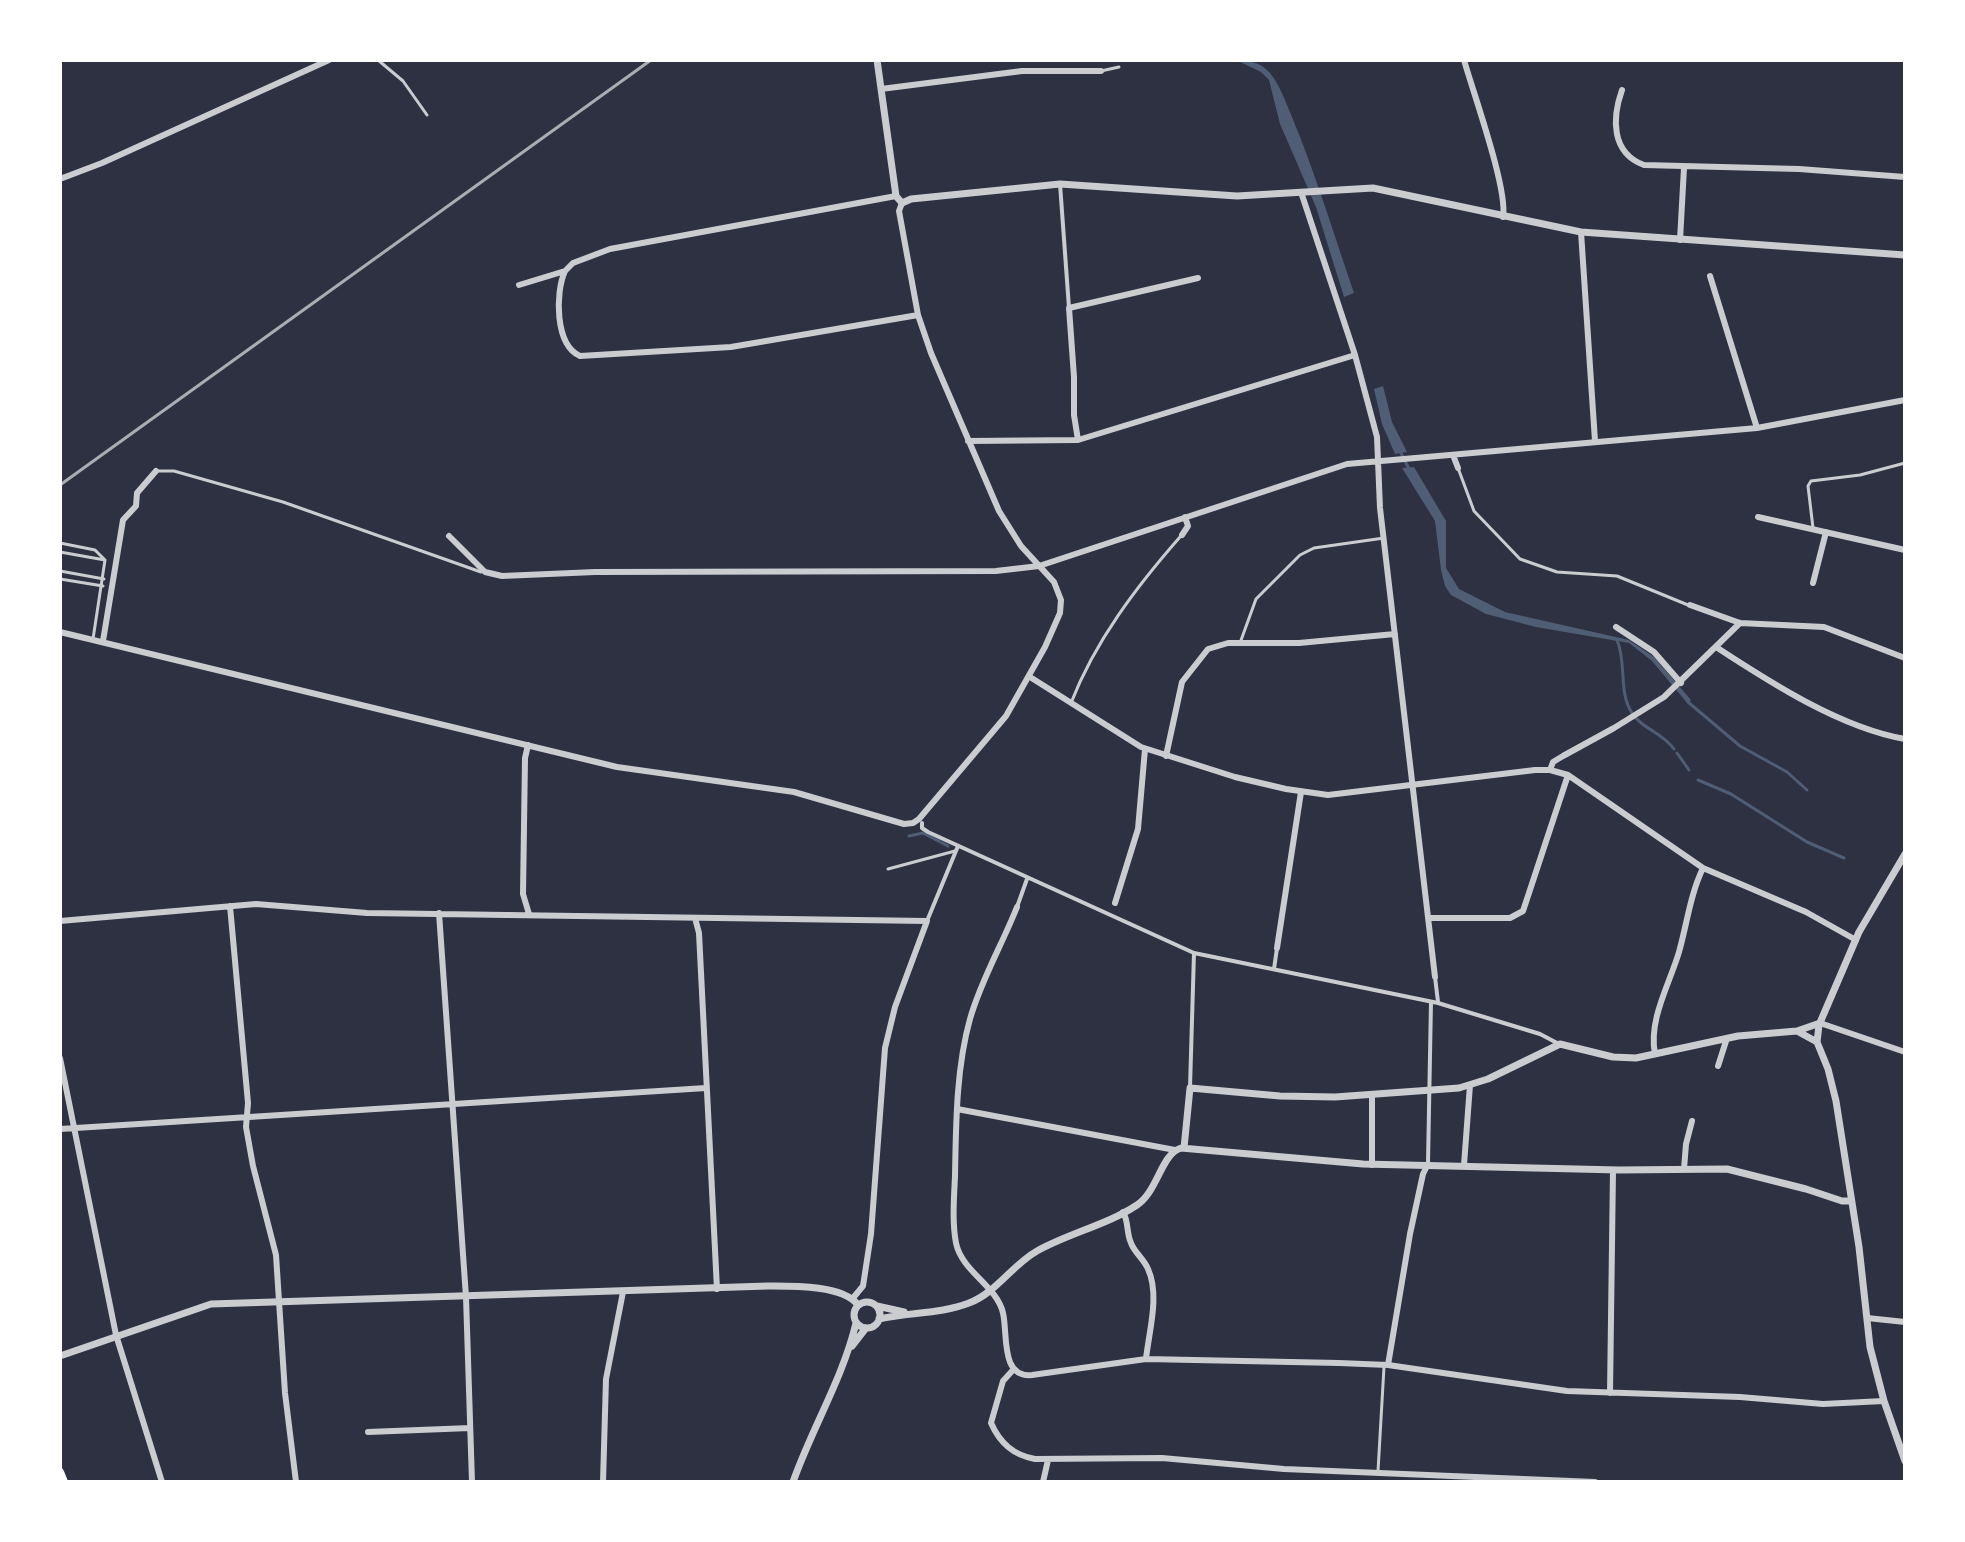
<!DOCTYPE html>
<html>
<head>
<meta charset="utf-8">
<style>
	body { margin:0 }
	#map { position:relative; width:1965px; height:1542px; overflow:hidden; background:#2d3142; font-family:Manrope,sans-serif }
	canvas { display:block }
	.frame { position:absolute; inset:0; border:62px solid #fff; pointer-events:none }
</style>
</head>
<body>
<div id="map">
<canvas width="1965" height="1542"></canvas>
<div class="frame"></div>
</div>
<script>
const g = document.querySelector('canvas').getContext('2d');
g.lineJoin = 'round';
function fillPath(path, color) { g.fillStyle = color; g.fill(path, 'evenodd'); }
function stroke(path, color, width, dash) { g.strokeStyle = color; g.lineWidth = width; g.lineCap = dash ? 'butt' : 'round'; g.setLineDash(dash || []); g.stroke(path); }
fillPath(new Path2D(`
	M1236 60C1249 60 1260 62 1270 73 1280 85 1286 103 1292 117 1316 175 1334 235 1354 293L1344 297 1316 207 1280 124 1269 80 1261 72Z
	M1383 386 1392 422 1407 452 1395 454 1382 424 1374 389Z
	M1414 467 1446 521V568L1459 589 1505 612 1629 640 1654 657 1691 700 1688 704 1652 661 1629 643 1536 627 1486 614 1451 595 1445 586 1441 570 1435 521 1402 468Z`), '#4f5d75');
stroke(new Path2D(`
	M1399 449 1410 471
	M1617 640C1627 663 1618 692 1632 713 1642 729 1662 732 1674 749
	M1688 702 1740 746 1787 772 1807 790
	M1677 753 1689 770
	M1698 780 1731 794 1807 842 1844 858
	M909 836 923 833 948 846`), '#4f5d75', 3);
stroke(new Path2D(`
	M378 60 403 81 427 115
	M1101 71 1119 67
	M1458 468 1474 511 1520 559 1557 572 1617 576 1688 605
	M157 471H174L283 502 481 572
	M1813 528 1808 486 1811 481 1860 475 1905 463
	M60 543 95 550 105 560 93 639
	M60 552 105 560
	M60 571 104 579
	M60 579 103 586
	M1240 643 1256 599 1300 555 1314 548 1384 538
	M1071 703C1095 641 1137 586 1180 537
	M888 869 955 851
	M1378 1471 1384 1367`), '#caccd0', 3);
stroke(new Path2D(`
	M1060 184 1069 308
	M922 823V828L928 832 1194 953 1438 1003 1540 1034 1559 1044
	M1017 907 1027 879
	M927 921 958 846
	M1274 969 1277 948
	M1435 977 1438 1002
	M1190 1087 1194 953
	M1428 1163 1431 1002`), '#caccd0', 4);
stroke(new Path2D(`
	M1464 60C1473 92 1508 189 1503 217
	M881 89 1022 71H1101
	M1622 90C1612 118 1611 153 1644 165L1799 169 1905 177
	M60 179 102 163 329 60
	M1301 192 1355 355 1377 437 1380 508 1435 977
	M1581 232 1595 441
	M1680 240 1684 168
	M565 271C555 293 555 345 580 356L731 347 918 315
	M1710 276 1757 428
	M519 285 565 271 573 263 610 249 896 196
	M1078 440 1074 415V377L1069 308 1198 278
	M968 441 1078 440 1355 355
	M1453 455 1458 468
	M1758 517 1905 550
	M1182 535 1188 526 1185 517
	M449 536 485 572 502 576 595 572 996 571 1039 566 1347 464 1757 428 1905 400
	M1813 583 1826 532
	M1690 605 1740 623 1824 627 1905 658
	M1616 627 1654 652 1681 683
	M60 632 617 767 794 792 904 824 913 823 919 819 1006 716 1045 647 1060 613 1061 600 1054 582 1021 546 999 511 931 353 918 315 899 211 902 203
	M103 641 123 520 136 506 137 493 156 471
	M1716 647C1771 683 1841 728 1905 739
	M1030 677 1141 747 1235 777 1286 789 1328 795 1535 770H1550L1568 775 1703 868 1806 912 1856 940
	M528 745 525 758 523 894 529 914
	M1166 756 1182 682 1208 649 1228 643H1299L1395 634
	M1550 770 1553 762 1563 756 1614 728 1664 697 1740 623
	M1115 903 1138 829 1145 749
	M230 906 248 1103 246 1127 253 1166 276 1255 285 1393 296 1482
	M1017 907C1002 945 981 980 970 1019 956 1069 956 1125 955 1176 954 1198 952 1222 956 1243 962 1272 997 1286 1003 1313 1008 1334 1000 1378 1032 1375L1146 1359 1339 1363 1388 1365 1567 1391 1740 1397 1823 1404 1884 1401
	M439 913 466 1297 472 1482
	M695 918 699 933 717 1289
	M1428 918H1510L1523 911 1568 775
	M60 921 256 904 367 913 927 921 895 1007 885 1048 871 1234 863 1286 853 1298
	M1277 948 1301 792
	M1820 1023 1905 1052
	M1655 1054C1648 1020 1670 983 1679 952 1687 924 1690 895 1703 868
	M60 1058 116 1335 162 1482
	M1718 1066 1727 1038
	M957 1109 1175 1150
	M60 1129 706 1088
	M1372 1165V1094
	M1464 1165 1470 1085
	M1684 1169 1686 1144 1692 1121
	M1123 1212C1129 1222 1126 1232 1131 1243 1134 1252 1144 1259 1148 1269 1160 1295 1149 1331 1146 1359
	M1867 1318 1905 1322
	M1388 1365 1410 1234 1423 1174 1428 1164
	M1013 1370 1003 1381 991 1423C1000 1443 1013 1455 1035 1459L1162 1458 1284 1469 1595 1482
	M1610 1393 1613 1170
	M368 1432 470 1428
	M603 1482 606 1379 623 1292
	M1043 1482 1048 1460`), '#caccd0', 6);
stroke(new Path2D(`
	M877 60 896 196 902 203 911 199 1060 184 1237 196 1373 188 1581 232 1905 255
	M1905 854 1859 932 1819 1025 1817 1042 1828 1069 1836 1101 1859 1247 1870 1347 1884 1401 1905 1461
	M1797 1031 1820 1023
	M1184 1148 1190 1088 1280 1096 1335 1097 1459 1088 1488 1079 1560 1044 1613 1057 1636 1058 1738 1036 1797 1031 1817 1042
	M854 1315a13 13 0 1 1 26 0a13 13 0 1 1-26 0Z
	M877 1306 904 1312
	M879 1319C909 1312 941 1314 969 1303 996 1293 1012 1265 1037 1251 1069 1233 1107 1225 1137 1205 1158 1191 1161 1154 1181 1148L1363 1164 1619 1170 1727 1169 1806 1189 1842 1201H1850
	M852 1346 866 1328
	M60 1356 211 1304 768 1286C792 1286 843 1285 858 1305
	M793 1482C812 1428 843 1378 856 1323`), '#caccd0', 7);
stroke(new Path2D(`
	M60 1472 64 1482`), '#fff', 8);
stroke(new Path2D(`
	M60 485 651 60`), '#abadb3', 3);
</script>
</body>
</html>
